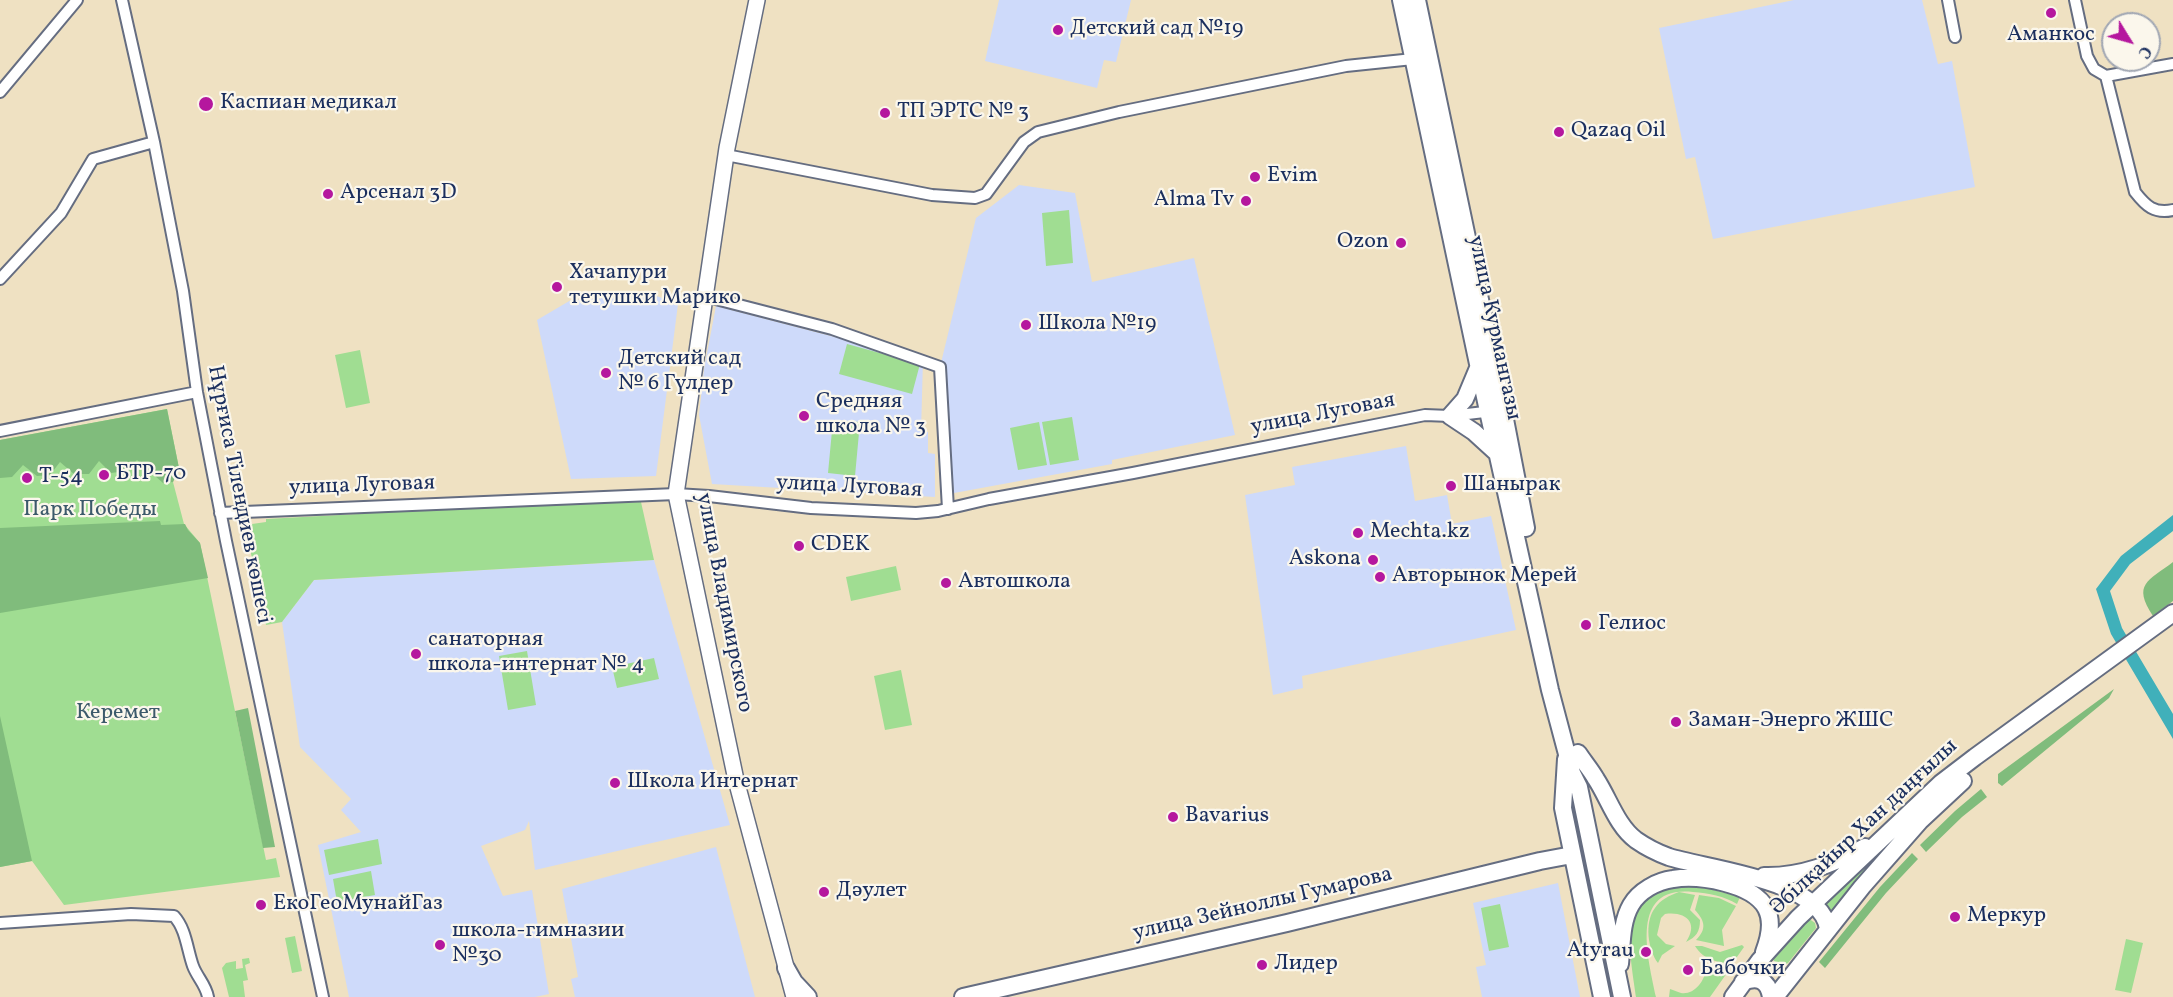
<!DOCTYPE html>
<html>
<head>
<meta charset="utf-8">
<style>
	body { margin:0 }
	#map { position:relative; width:2173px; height:997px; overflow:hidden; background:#efe1c2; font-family:Vollkorn,serif }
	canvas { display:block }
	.north { position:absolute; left:2101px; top:12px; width:60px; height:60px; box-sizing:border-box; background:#fbf7ec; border:2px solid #a1a7b3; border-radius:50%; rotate:127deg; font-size:16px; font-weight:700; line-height:24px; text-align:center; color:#1b2f5e }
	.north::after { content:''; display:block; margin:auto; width:21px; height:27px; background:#b5179e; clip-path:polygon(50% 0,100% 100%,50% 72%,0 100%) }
</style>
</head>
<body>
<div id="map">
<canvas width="2173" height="997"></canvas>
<div class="north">С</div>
</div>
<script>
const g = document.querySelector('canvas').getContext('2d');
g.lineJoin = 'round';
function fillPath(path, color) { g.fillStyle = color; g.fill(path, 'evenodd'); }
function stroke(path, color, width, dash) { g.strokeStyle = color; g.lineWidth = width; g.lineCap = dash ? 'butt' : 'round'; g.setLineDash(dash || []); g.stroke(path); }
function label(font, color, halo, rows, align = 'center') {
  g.font = font + ' Vollkorn,serif'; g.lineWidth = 4.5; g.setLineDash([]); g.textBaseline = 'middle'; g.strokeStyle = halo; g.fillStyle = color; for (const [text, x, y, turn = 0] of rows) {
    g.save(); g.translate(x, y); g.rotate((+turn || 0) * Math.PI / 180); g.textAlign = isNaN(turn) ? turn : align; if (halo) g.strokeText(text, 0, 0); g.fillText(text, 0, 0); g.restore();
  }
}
fillPath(new Path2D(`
	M999 0H1131L1116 62 1104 60 1097 88 985 61Z
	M1794 0H1922L1938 64 1952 61 1975 187 1713 239 1695 157 1686 159 1659 28Z
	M1019 185 1075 193 1092 282 1194 258 1235 435 1112 460V464L954 493 940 367 976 218Z
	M654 295 678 304 656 476 571 479 537 320 571 300Z
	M716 306 923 360 921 432H928V453L935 454V497L712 484 699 415 704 369Z
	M1406 446 1415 501 1447 495 1452 524 1491 516 1516 630 1302 676 1303 688 1273 695 1245 495 1295 485 1292 467Z
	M654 560 730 825 535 870 529 821 525 830 481 846 503 896 532 890 549 994 535 997H349L318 845 361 832 341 810 351 799 300 747 282 622 314 580Z
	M716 847 755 997H575L571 979 578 977 562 889Z
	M1558 883 1580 997H1482L1476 967 1486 965 1473 903Z`), '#cedafa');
fillPath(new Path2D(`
	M1069 210 1073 263 1046 266 1042 213Z
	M847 344 920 364 912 394 839 374Z
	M360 350 370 403 346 408 335 355Z
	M167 409 179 468 173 482 184 524 200 543 266 860 276 858 280 877 64 905 32 861 0 867V440Z
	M1072 417 1079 460 1050 465 1042 422Z
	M833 420 860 422 855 476 828 473Z
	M1039 422 1047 465 1018 470 1010 428Z
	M641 502 654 560 314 580 282 622 266 625 245 525 266 522V519L358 514 360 511Z
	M896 566 901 590 851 601 846 577Z
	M527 651 536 705 508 710 499 656Z
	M654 658 659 679 617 688 612 667Z
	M901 670 912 725 885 730 874 676Z
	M1916 822 1832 915 1822 904Z
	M378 839 382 864 329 875 324 850Z
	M371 871 375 895 337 902 333 879Z
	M1683 882 1740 897 1737 904C1724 896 1709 893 1693 892 1628 885 1648 958 1656 997H1636C1633 972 1619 908 1647 893 1657 888 1672 886 1683 882Z
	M1679 892 1695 895 1690 910 1700 920C1700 932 1696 937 1686 942 1699 923 1686 911 1665 914L1661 918 1657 935 1666 944 1675 946 1662 955 1658 963C1648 950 1644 922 1655 908 1660 900 1670 895 1679 892Z
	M1699 895 1719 898 1736 906 1722 930 1724 946 1696 940C1707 929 1705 921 1695 910Z
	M1500 904 1509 947 1489 951 1481 908Z
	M1808 918 1815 923 1816 928 1788 963 1784 965 1774 961 1773 957Z
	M295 936 302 971 292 973 285 938Z
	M2126 939 2143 943 2131 993 2115 990Z
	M1742 945 1744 947 1732 964C1716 962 1704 960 1695 946H1702L1720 952Z
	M249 958 250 963 245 965 248 980 243 981 245 997H229L222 968 226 963 236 961V969L243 968 242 959Z
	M1706 970 1713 973H1727L1710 997H1669L1670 989C1674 990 1677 992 1681 993 1694 995 1704 982 1706 970Z`), '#a0dd92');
fillPath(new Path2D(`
	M167 409 179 468 173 482 163 483 137 460 126 471 111 473 99 461 89 474H74L60 462 50 475 37 476 23 465 12 477 0 478V440Z
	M160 521 161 525 185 524 188 530 200 543 208 578 0 613V528Z
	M2173 562V601L2153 616C2132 584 2148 581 2173 562Z
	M2114 689 2109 698 2002 786 1998 783V774Z
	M248 708 275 847 263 848 235 711Z
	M0 716 32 861 0 867Z
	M1981 789 1987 797 1962 817 1926 852 1920 845 1955 811Z
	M1912 853 1918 859 1886 893 1825 968 1819 962 1880 887Z`), '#80bc7c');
fillPath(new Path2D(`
	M2173 515V531L2130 564 2110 591 2122 628 2173 714V739L2111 634 2096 589 2121 556Z`), '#40b0ba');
const street = new Path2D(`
	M122 0 154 142 183 291 197 392 226 541 323 997
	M1948 0 1955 37
	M2075 0 2087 56 2094 69 2106 76 2135 192C2146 206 2154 214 2173 210
	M2106 76 2173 64
	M0 92 77 0
	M726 155 932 195 975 198 986 194 1024 142 1038 132 1119 112 1346 66 1413 59
	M0 279 61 213 93 159 154 142
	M704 296 832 329 940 367 948 509
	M0 431 197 392
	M220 513 676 494 709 496 811 508 916 513 938 511 989 499 1133 473 1425 415 1450 416 1493 411
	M0 923 131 914 174 916C186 929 187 949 193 966 197 977 206 985 208 997`);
const secondary = new Path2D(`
	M757 0 727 148 676 494 736 780 794 997`);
const primary = new Path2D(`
	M1401 0 1488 411 1550 690 1572 773 1579 787 1622 997
	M1417 0 1503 409 1526 528
	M1478 368 1465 399 1450 416 1474 432 1497 453
	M1578 753C1584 762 1591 770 1596 779 1609 799 1617 826 1636 840 1646 847 1658 853 1669 857 1707 869 1822 880 1828 929
	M1566 759 1563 808 1602 997
	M1764 876C1801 877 1833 864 1865 847
	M1620 964C1622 945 1621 922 1631 905 1639 891 1657 881 1673 879 1699 875 1752 883 1766 908 1773 921 1769 939 1764 952
	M786 968 794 982 808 997
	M1743 982C1758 976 1768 980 1771 997
	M963 997 1287 923 1540 861 1572 855
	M1733 997 1760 960 1798 918 1941 783 1975 757 2173 613
	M1775 997 1862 887 1920 821 1963 781`);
stroke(street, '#656d81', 14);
stroke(secondary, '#656d81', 18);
stroke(primary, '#656d81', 20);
stroke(street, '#fff', 10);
stroke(secondary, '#fff', 15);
stroke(primary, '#fff', 16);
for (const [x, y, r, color] of [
	[2051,13,6,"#b5179e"],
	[1058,30,6,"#b5179e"],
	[206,104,8,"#b5179e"],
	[885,113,6,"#b5179e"],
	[1559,132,6,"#b5179e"],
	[1255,177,6,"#b5179e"],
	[328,194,6,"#b5179e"],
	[1246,201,6,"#b5179e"],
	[1401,243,6,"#b5179e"],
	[557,287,6,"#b5179e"],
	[1026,325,6,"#b5179e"],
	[606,373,6,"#b5179e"],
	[804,416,6,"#b5179e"],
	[104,475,6,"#b5179e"],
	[27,478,6,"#b5179e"],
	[1451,486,6,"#b5179e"],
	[1358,533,6,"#b5179e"],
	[799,546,6,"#b5179e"],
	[1373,560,6,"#b5179e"],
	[1380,577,6,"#b5179e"],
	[946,583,6,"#b5179e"],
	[1586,625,6,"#b5179e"],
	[416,654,6,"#b5179e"],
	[1676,722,6,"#b5179e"],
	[615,783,6,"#b5179e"],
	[1173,817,6,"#b5179e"],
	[824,892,6,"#b5179e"],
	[261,905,6,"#b5179e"],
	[1955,917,6,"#b5179e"],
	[440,945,6,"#b5179e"],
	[1646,952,6,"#b5179e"],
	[1262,965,6,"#b5179e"],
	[1688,970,6,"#b5179e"]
]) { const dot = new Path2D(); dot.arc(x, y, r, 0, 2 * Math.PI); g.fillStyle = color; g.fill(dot); stroke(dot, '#fbf7ec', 2); }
label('22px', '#1b2f5e', '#fbf7ec', [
	["Детский сад №19",1070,30],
	["Аманкос",2051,36,"center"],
	["Каспиан медикал",220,104],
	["ТП ЭРТС № 3",897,113],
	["Qazaq Oil",1571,132],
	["Evim",1267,177],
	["Арсенал 3D",340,194],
	["Alma Tv",1234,201,"right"],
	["Ozon",1389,243,"right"],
	["Хачапури",569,274],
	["тетушки Марико",569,299],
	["Школа №19",1038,325],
	["Детский сад",618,360],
	["№ 6 Гүлдер",618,385],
	["Средняя",816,403],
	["школа № 3",816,428],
	["БТР-70",116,475],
	["Т-54",39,478],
	["Шанырак",1463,486],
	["Mechta.kz",1370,533],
	["CDEK",811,546],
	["Askona",1361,560,"right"],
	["Авторынок Мерей",1392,577],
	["Автошкола",958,583],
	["Гелиос",1598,625],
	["санаторная",428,641],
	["школа-интернат № 4",428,666],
	["Заман-Энерго ЖШС",1688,722],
	["Школа Интернат",627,783],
	["Bavarius",1185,817],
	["Дәулет",836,892],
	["ЕкоГеоМунайГаз",273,905],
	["Меркур",1967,917],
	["школа-гимназии",452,932],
	["№30",452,957],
	["Atyrau",1634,952,"right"],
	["Лидер",1274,965],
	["Бабочки",1700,970]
], 'left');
label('22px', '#1b2f5e', '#fbf7ec', [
	["улица Курмангазы",1493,328,78],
	["улица Луговая",1323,415,-11],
	["улица Луговая",362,487,-2],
	["улица Луговая",849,488,3],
	["Нұрғиса Тілендиев көшесі",238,495,79],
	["улица Владимирского",723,603,79],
	["Әбілқайыр Хан даңғылы",1865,828,-43],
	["улица Зейноллы Гумарова",1263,905,-13]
]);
label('22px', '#3c5a6b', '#fbf7ec', [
	["Парк Победы",90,511],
	["Керемет",118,714]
]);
</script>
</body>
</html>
